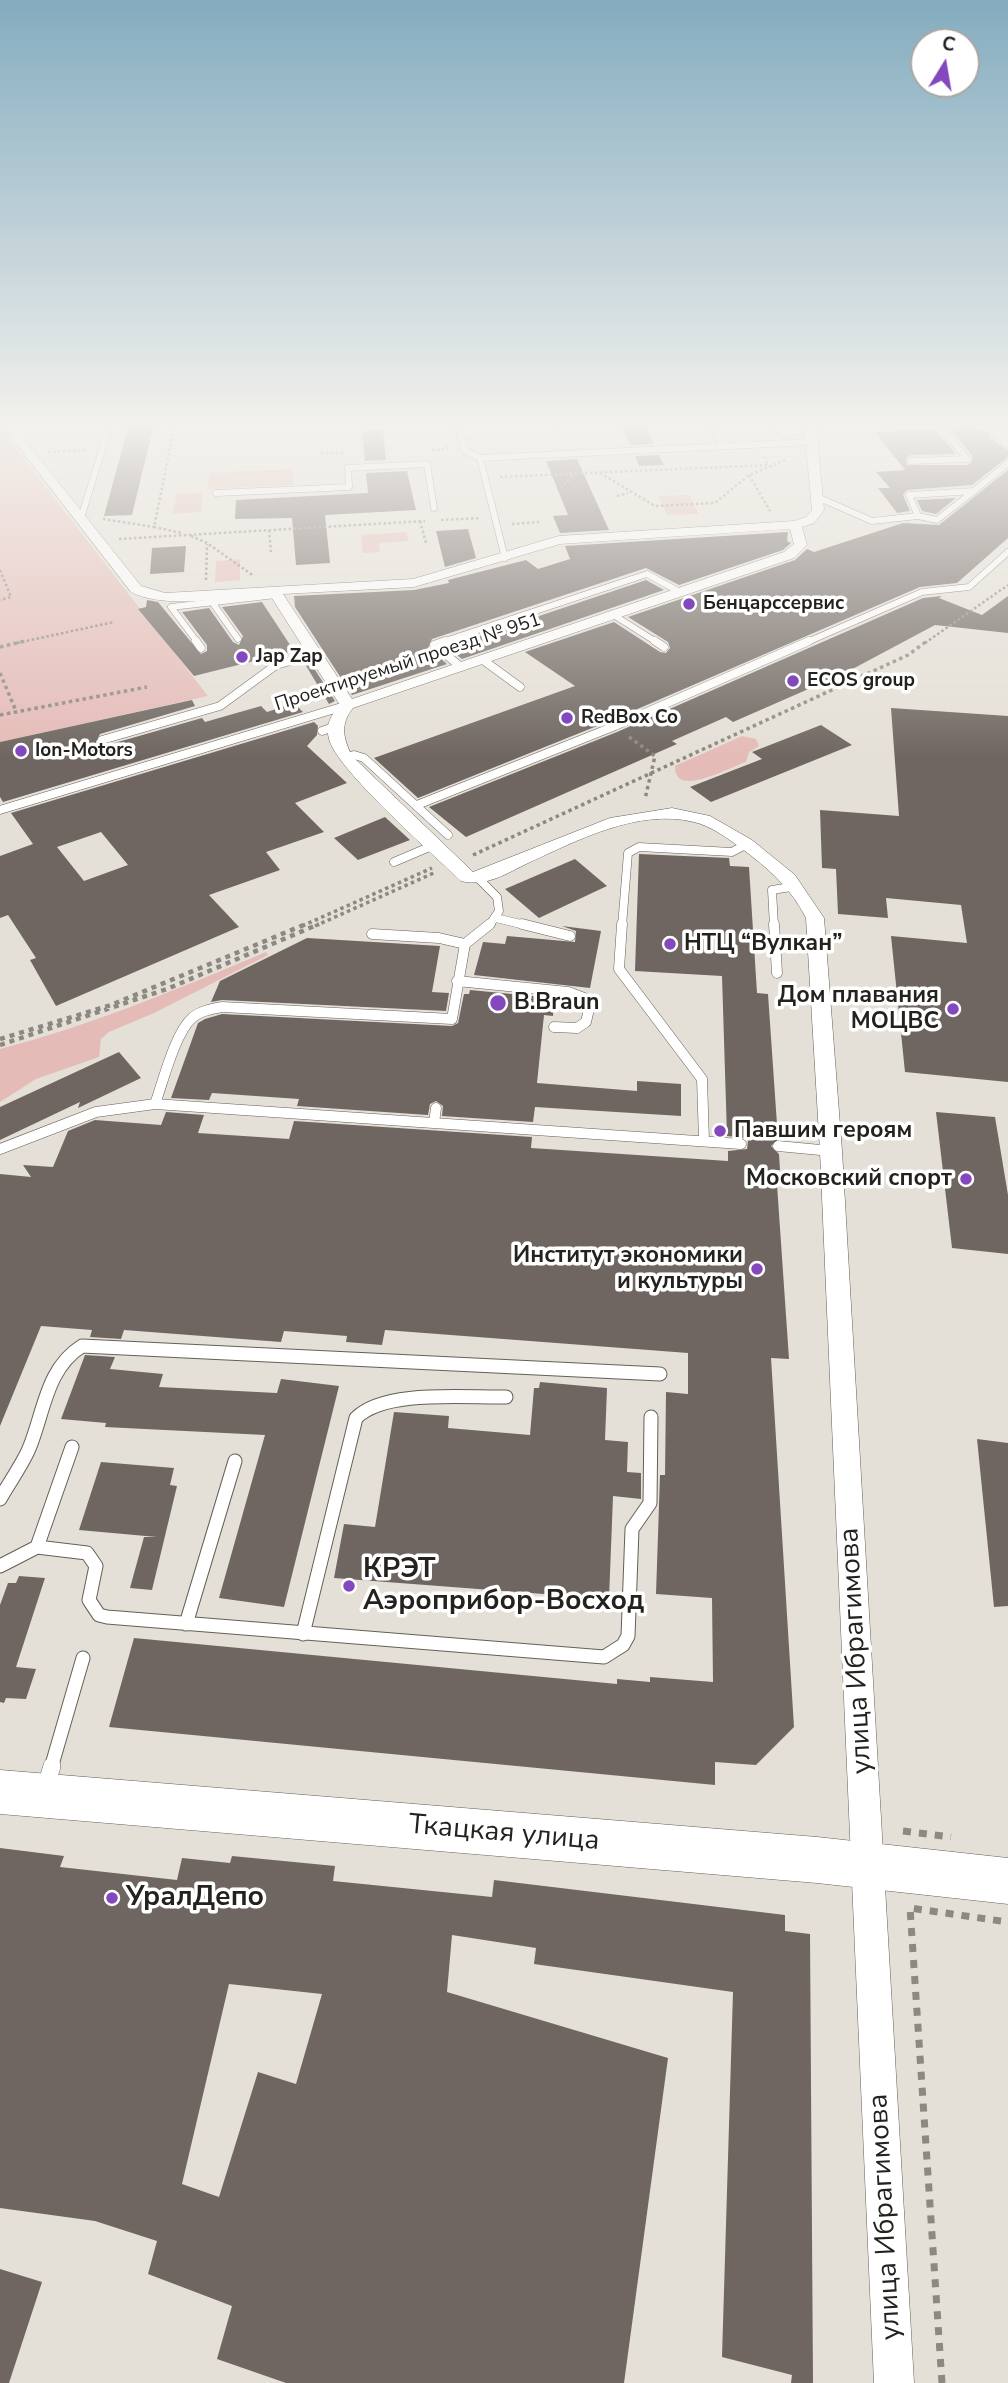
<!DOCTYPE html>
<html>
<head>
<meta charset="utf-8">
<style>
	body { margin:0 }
	#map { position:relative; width:1008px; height:2383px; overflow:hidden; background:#e5e0d7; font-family:"Nunito Sans",sans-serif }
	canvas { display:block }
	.north { position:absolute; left:910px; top:28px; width:70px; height:70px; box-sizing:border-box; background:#fff; border:2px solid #a7a7a5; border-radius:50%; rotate:11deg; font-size:19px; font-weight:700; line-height:28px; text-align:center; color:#24221e }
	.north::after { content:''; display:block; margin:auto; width:24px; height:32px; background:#8348be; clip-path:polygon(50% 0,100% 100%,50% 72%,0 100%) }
</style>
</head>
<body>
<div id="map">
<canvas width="1008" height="2383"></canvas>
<div class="north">С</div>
</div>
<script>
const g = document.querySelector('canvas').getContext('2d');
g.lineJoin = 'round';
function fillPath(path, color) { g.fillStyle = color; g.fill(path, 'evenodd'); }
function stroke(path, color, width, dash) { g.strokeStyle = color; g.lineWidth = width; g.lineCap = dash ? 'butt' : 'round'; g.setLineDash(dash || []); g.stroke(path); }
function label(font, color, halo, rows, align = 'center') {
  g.font = font + ' "Nunito Sans",sans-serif'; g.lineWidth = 7; g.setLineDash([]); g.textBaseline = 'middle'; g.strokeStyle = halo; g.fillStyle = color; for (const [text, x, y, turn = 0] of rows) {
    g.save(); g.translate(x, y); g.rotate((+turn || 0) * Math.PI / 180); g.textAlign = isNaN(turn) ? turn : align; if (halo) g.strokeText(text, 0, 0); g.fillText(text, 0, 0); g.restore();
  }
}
fillPath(new Path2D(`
	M0 428 208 696 0 742Z
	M293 469V485L208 489 209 473Z
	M203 492 201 512 173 514 176 494Z
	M689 495 699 514 667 515 658 496Z
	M407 532 408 541 379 543 380 552 363 553 361 535Z
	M240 559V580L215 582 216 561Z
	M742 736 756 739 759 746 749 752 746 762C728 768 674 799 675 766Z
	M266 952 268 955 154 1013 109 1032 101 1039 99 1057 36 1079 0 1102V1049C92 1025 178 989 266 952Z`), '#e5bbb7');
fillPath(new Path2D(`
	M129 424H154L132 515 104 516Z
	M620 424H644L654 444 630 445Z
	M972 427 988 431 989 437 1008 451V457L972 485 907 490 903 495 910 511 897 513 878 488H890L876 472 905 470 875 432 935 429 956 454 910 455 906 459 907 465H967L972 462V456L951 429Z
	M383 430 386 460 365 461 362 431Z
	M659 455 664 465 639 466 635 456Z
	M577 459 609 530 560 533 553 516 568 515 546 461Z
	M1008 470V538L957 583 920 587 612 720 418 798 374 758 575 686 525 652 614 622 660 652 666 653 670 648 668 642 628 617 795 560 807 549 814 552 903 523 939 525Z
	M407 471 416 510 325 515 330 563 296 565 292 518 235 519 236 500 368 493 366 473Z
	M956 498 936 514 922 511 917 500Z
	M468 529 476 558 445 567 436 531Z
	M788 532 787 541 791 543 783 550 679 585 646 568 432 639 428 648 447 664 352 695 295 607 294 596 414 590 449 583 448 580 526 560 538 569 570 559 565 546Z
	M186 546 184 572 150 574 152 548Z
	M646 580 664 590 462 659 447 647Z
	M942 596 939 598 982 615 1008 596V633L935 625 845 673 733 722 726 717 672 741 677 744 466 837 429 807 617 732 923 598Z
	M147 600 158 602 201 654 207 651V645L182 612 209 608 233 642 239 645 243 636 222 607 262 602 294 651 194 676 138 609 146 607Z
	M310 662 335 701 329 704 305 664Z
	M192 700 195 706 100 734 96 742 104 746 202 718 205 722 261 706 267 712 294 703 303 712 3 802 0 797V742Z
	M891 708 1008 716V1082L905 1072 891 936 967 943 961 905 886 898 888 918 838 914 836 869 822 868 820 810 899 816Z
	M314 722 318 726 317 735 307 746 347 783 295 803 324 832 266 852 280 870 209 895 239 927 56 1006 30 960 36 958 8 915 0 918V856L33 844 11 813ZM101 832 128 865 84 881 57 847Z
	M821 725 852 745 711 802 690 787 762 759 752 752Z
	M385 817 410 840 358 860 334 838Z
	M639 854 729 858 730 866 749 867 757 993 768 994 778 1139 771 1146 779 1154 780 1170H776L789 1359 771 1358 794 1727 756 1765 715 1762V1785L109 1727 134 1638 617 1684V1679L650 1682V1677L713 1682 712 1598 656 1594 660 1475H665L666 1392 688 1394V1353L385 1330 382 1345 346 1342 347 1336 284 1331 281 1342 124 1330 121 1339 90 1337 92 1330 41 1326 0 1426V1174L31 1177 23 1165 53 1167 68 1131 95 1120 161 1125 166 1112 204 1115 198 1133 289 1139 294 1121 532 1137 531 1148 728 1161V1151L747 1149 748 1141 745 1138 727 1136 722 976 635 971Z
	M575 859 607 886 539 918 505 889Z
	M562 926 601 931 590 988 474 975 483 942 505 944 507 936 575 942 576 931Z
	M307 938 440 946 432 992 449 993 446 1011 222 1000 211 1002 220 981Z
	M470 990 554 998 553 1016 544 1015 537 1083 637 1091V1081L681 1084V1116L535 1107 533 1122 442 1116 443 1106 436 1101 430 1104 428 1115 297 1106 299 1099 212 1093 209 1100 171 1098 198 1023 205 1019 222 1014 452 1026 458 1023 464 994H469Z
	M119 1052 141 1078 78 1108 80 1102 0 1140V1107Z
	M936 1112 995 1117 1008 1195V1254L952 1248Z
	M85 1355 115 1357 110 1369 163 1374 159 1387 277 1393 281 1379 339 1386 284 1607 219 1598 265 1435 105 1427 106 1423 61 1419Z
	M540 1382 607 1388 605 1440 628 1442 627 1472 641 1473V1499L613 1496 609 1599 334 1578 344 1524 375 1527 394 1412 449 1416 448 1428 530 1435 534 1388H539Z
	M977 1439 1008 1443V1606L994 1607Z
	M101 1462 174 1468 170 1485 177 1486 152 1590 130 1588 144 1537H157L79 1530Z
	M19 1576 45 1578 16 1667 36 1669 26 1699 6 1698 4 1703 0 1702V1605L8 1583H16Z
	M0 1848 64 1856 60 1867 177 1880 182 1858 230 1863 232 1856 335 1866 333 1881 492 1897 494 1880 785 1915V1931L810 1934 813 2383H791L792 2375 722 2357 733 1992 534 1964 536 1948 452 1935 447 1992 668 2058 624 2383H286L217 2359 232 2306 148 2274 157 2241 95 2221 0 2208ZM229 1984 322 1994 296 2084 258 2072 219 2197 182 2184Z
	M0 2269 42 2282 9 2383H0Z`), '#6f6661');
const laneFar4 = new Path2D(`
	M457 424 465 451 480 458 505 558
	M711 424 723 446
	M770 427 781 444
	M1008 433H993L1008 445
	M480 458 812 442
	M911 461 967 459 939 424
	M216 493 349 487 348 468 427 464 434 508
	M817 497 872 521 918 516 909 495 974 491 1008 463
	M918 516 937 520 974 491
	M81 518 110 424
	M212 602 238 639
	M612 614 658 643
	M198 643 171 607 276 595
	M439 643 647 574 678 591
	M805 643 922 592 969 587 1008 552`);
const laneFar3 = new Path2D(`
	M196 641 201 648
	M445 641 434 645 461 667
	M655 641 664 647
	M483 660 520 687
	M322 731 333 727
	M102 740 220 706 276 665 315 654
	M345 758 354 755 364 758 448 835
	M417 805 615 726 809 641
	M0 810 348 705
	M394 862 434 845
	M479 879 497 897 499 911 489 926
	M496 918 529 926
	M622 926 628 853 639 847 732 852 747 844
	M774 926 772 890 797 886`);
const laneFar2 = new Path2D(`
	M522 924 570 936
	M622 924 619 969 702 1079 704 1141
	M774 924 777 973
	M372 934 439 938 465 944
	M457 981 568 992 584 998 589 1009 586 1022 577 1028 554 1027
	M155 1104C163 1082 175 1033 192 1018 200 1011 211 1009 222 1007L452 1019 465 944 490 924
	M434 1123 436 1108
	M778 1146 831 1151
	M0 1149 96 1112 155 1104 741 1144`);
const laneFar1 = new Path2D(`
	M0 1499C9 1483 20 1468 28 1451 44 1415 45 1369 82 1346L660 1374
	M37 1547 72 1447
	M0 1566 37 1547 87 1553 96 1566 89 1600 99 1615 107 1617 604 1657 623 1645 628 1636 632 1529 650 1503 651 1417
	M186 1624 235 1461
	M303 1634 356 1418C385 1389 466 1398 506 1397
	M51 1768 83 1658`);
const lane = new Path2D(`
	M46 1786 52 1766`);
const street = new Path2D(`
	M1 424H12L141 586 165 593 413 579 559 536 794 521 806 517 812 510 804 424H816L824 510 814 523 802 527 807 545 794 558 353 708C340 724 343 738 352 756L473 872 610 818 672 808 710 816 752 840 795 875 824 918 842 1151 914 2383H874L820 1151 806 918C791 888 768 868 741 848 727 838 711 826 694 822 638 808 576 841 526 864 504 875 485 887 461 881 434 855 336 769 329 739 325 725 331 715 340 705L270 595C231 597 165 610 131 592ZM790 529 794 544 784 552 352 699 283 594 414 587 560 544Z`);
const secondary = new Path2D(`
	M0 1770 817 1837 1008 1858V1904L817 1883 0 1814Z`);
stroke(laneFar4, '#645f58', 7);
stroke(laneFar3, '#645f58', 9);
stroke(laneFar2, '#645f58', 11);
stroke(laneFar1, '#645f58', 15);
stroke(lane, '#645f58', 18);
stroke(street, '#645f58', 1);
stroke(secondary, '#645f58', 1);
stroke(new Path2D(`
	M175 424 154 527 182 533
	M554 424 560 439
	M432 450 447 449V444
	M48 452 88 450
	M321 453H343
	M600 473 655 506 715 503 749 475 786 460
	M749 475 770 511
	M500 477 768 465 764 457
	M561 489 574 474
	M617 496 628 493
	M103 519 154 527
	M441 520 481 518
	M420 521 426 543
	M512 524 539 522
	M269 530 271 552
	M191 536 207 543 254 576
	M119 539 425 521
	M0 570 11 597 0 600
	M206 580 207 544
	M17 643 114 622
	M925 643 1008 585`), '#8c8882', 2.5, [2.5, 2.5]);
stroke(new Path2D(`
	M0 647 25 641
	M0 673 16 711
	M0 715 147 687
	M629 737 655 756 645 799
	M473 855 908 655 927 641
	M302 926 432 868
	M315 926 436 872`), '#8c8882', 3.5, [3.5, 3.5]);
stroke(new Path2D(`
	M0 1039 111 1005 306 924
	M0 1045 167 989 319 924`), '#8c8882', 4.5, [5, 5]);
stroke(new Path2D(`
	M903 1831 951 1837
	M942 2383 910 1908 1008 1922`), '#8c8882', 7, [8, 8]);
stroke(laneFar4, '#fff', 6);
stroke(laneFar3, '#fff', 8);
stroke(laneFar2, '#fff', 10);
stroke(laneFar1, '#fff', 13);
stroke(lane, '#fff', 17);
fillPath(street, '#fff');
fillPath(secondary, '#fff');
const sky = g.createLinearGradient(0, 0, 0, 758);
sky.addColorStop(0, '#83acbf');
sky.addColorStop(0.56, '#f3f1ed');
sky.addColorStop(1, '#f3f1ed00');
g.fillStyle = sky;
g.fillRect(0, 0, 1008, 758);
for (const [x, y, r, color] of [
	[689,604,7,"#8348be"],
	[242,657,7,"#8348be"],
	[793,681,7,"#8348be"],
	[567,718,7,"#8348be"],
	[21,751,7,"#8348be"],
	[670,944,7,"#8348be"],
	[498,1003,9,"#8348be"],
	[953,1009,7,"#8348be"],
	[720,1131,7,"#8348be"],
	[966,1179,7,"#8348be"],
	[757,1269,7,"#8348be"],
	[349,1586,7,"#8348be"],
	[112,1898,7,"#8348be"]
]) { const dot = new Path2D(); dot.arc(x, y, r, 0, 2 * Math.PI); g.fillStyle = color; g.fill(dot); stroke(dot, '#fff', 2.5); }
label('bold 19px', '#24221e', '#fff', [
	["Бенцарссервис",703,604],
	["Jap Zap",256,657],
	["ECOS group",807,681],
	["RedBox Co",581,718],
	["Ion-Motors",35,751]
], 'left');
label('19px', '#24221e', '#fff', [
	["Проектируемый проезд № 951",408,663,-18]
]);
label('bold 23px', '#24221e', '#fff', [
	["НТЦ “Вулкан”",684,944],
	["Дом плавания",939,996,"right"],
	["МОЦВС",939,1022,"right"],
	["B.Braun",514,1003],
	["Павшим героям",734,1131],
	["Московский спорт",952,1179,"right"],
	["Институт экономики",743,1256,"right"],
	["и культуры",743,1282,"right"]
], 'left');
label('bold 28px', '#24221e', '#fff', [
	["КРЭТ",363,1570],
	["Аэроприбор-Восход",363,1602],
	["УралДепо",126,1898]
], 'left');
label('28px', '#24221e', '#fff', [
	["улица Ибрагимова",857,1651,-93],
	["Ткацкая улица",504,1834,5],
	["улица Ибрагимова",886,2217,-93]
]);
</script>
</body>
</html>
